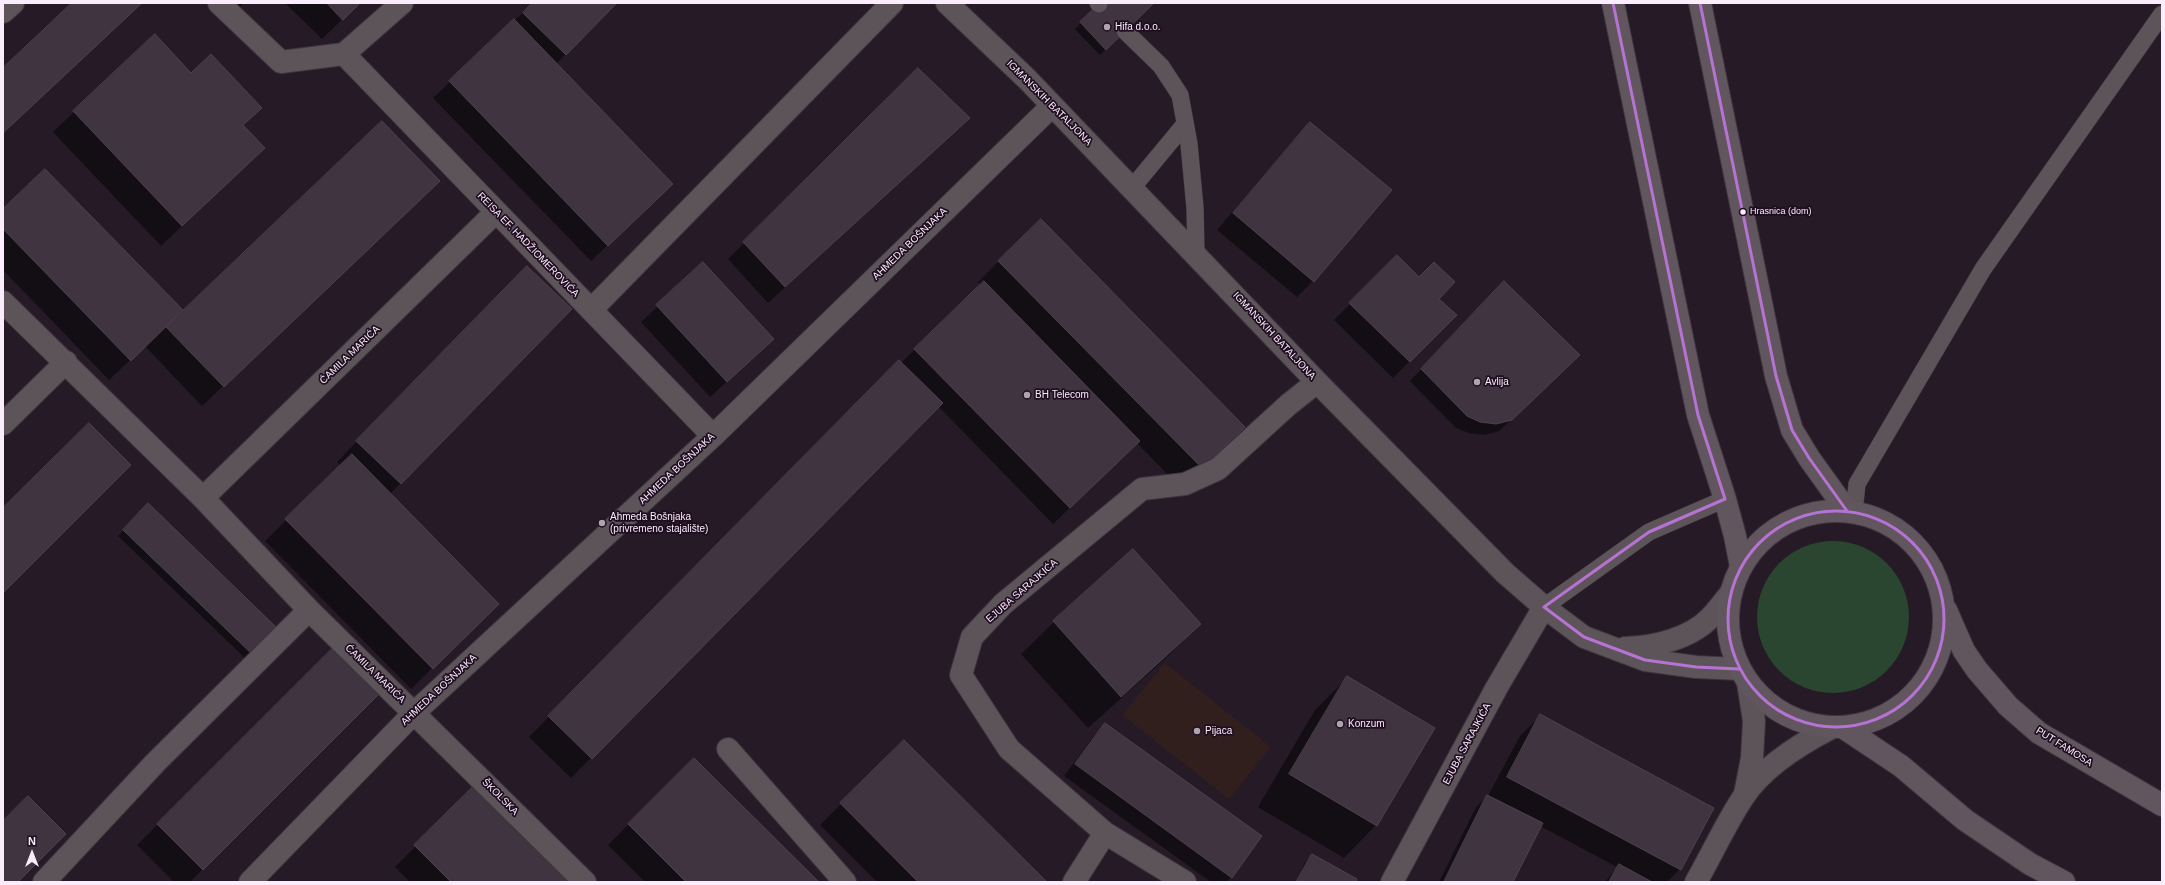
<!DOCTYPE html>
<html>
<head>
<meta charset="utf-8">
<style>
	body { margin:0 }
	#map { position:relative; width:2165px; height:885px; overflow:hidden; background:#251a26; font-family:Arial,sans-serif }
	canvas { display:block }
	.frame { position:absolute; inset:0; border:4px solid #fbedfb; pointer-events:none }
	.north { position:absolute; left:12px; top:833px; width:40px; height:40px; -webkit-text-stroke:3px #1f0d20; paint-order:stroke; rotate:0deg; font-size:11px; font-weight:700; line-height:16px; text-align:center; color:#fbedfb }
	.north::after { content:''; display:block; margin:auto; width:14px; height:18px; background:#fbedfb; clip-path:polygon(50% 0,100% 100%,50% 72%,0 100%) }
</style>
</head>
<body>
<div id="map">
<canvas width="2165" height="885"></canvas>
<div class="frame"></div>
<div class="north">N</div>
</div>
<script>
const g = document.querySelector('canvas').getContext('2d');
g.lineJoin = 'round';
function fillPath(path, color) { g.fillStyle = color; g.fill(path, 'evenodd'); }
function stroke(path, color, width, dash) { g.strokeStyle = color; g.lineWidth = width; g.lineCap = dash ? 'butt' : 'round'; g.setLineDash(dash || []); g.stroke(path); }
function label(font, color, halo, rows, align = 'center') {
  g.font = font + ' Arial,sans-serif'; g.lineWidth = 3.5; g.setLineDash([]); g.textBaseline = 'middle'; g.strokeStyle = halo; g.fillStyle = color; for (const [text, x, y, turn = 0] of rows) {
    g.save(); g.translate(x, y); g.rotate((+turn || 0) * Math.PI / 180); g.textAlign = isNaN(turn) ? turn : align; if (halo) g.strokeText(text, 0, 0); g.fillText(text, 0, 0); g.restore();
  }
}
fillPath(new Path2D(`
	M1165 663 1271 747 1229 799 1122 715Z`), '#311f1d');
fillPath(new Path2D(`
	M1757 617a76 76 0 1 1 152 0a76 76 0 1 1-152 0Z`), '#2a4530');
fillPath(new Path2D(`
	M209 3H244L227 20Z
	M285 3H359L322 39Z
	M533 3H616L556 64 655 200 591 261 433 98Z
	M1101 3H1152L1100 55 1075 29Z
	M918 70 952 134 768 303 728 259Z
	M191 74 263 148 161 246 53 132 74 112Z
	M1310 123 1390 190 1313 281 1297 297 1217 230 1294 140Z
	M45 170 183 312 418 201 202 406 145 346 109 380 3 270V210Z
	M1397 257 1455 315 1393 378 1334 320Z
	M999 261 1244 427 1181 488 1137 443 1053 524 938 406 571 778 529 737 879 382 901 363 981 285 978 282Z
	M703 264 756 355 710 397 641 322Z
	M506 288 570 309 390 494 477 624 411 689 265 541 341 466 337 462Z
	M1493 293 1568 367 1499 431 1484 435 1469 433 1456 428 1410 381Z
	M148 505 277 629 247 660 118 536Z
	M1133 550 1200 624 1168 656 1088 728 1021 654 1054 622Z
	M333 650 378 694 190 882H174L137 845Z
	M1347 678 1376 825 1344 858 1258 807 1315 710Z
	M1540 716 1680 869 1667 882H1605L1617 867 1540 826 1512 882H1439L1476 807 1488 796 1520 736Z
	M1105 724 1231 877 1226 882H1211L1064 776 1094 736Z
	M904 741 1045 882H877L820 825Z
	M694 759 818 882H645L608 845Z
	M478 783 578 882H410L395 867Z
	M1312 855 1355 882H1295L1306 861Z`), '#0007');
const building = new Path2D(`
	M72 3H142L3 133V68Z
	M327 3H360L343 20Z
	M532 3H617L566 55 523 13Z
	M1100 3H1154L1106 50 1080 22Z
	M514 19 673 184 608 246 449 81Z
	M155 34 191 73 211 54 262 108 243 125 265 148 182 226 73 111Z
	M918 68 970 118 785 287 743 242Z
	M382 121 440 181 224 387 166 327Z
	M1310 122 1392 190 1314 282 1233 213Z
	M45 169 183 310 131 361 3 229V209Z
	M1041 219 1245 427 1202 468 998 261Z
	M1397 255 1419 277 1434 262 1455 282 1439 299 1457 315 1410 362 1349 303Z
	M703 262 774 339 727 382 656 305Z
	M527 266 572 309 401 484 356 441Z
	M984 281 1140 441 1070 508 914 349Z
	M1504 281 1580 355 1512 420 1496 424 1480 422 1467 416 1421 369Z
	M899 360 943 403 592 759 548 716Z
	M89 423 131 465 3 593V508Z
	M352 454 499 604 433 669 285 519Z
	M148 503 278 629 253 655 123 530Z
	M1133 549 1201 624 1121 697 1053 621Z
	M333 648 379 694 203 870 157 824Z
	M1347 676 1435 728 1377 826 1289 774Z
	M1540 714 1714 808 1681 870 1507 777Z
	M1105 723 1262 836 1232 878 1075 764Z
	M904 740 1047 882H918L840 803Z
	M694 758 819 882H686L628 824Z
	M478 782 579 882H451L414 845Z
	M1487 795 1543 823 1513 882H1444Z
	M28 796 66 834 18 882H3V821Z
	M1312 854 1357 879 1356 882H1296Z
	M1619 864 1652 882H1609Z`);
fillPath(building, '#403441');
stroke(building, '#4c424c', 1);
const lane = new Path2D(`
	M1098 3 1099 4
	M1125 31 1161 66 1180 95 1189 144 1195 208 1196 254
	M1132 188 1185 124
	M1854 512 1857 484 1983 269 2162 14
	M1544 607 1649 532 1725 499`);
const street = new Path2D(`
	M219 3 281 62 344 54 402 3
	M947 3 1027 79 1317 382 1505 573 1544 607 1584 637 1645 660 1696 667 1739 669
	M3 12 13 3
	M344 54 713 436
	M3 302 203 498 309 610 585 882
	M591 310 892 3
	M3 424 66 362
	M203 498 496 212
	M1625 648C1654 647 1690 639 1711 617 1718 610 1724 601 1731 593
	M728 749 845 882
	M1745 794 1752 758 1754 721 1748 683
	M44 882 155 763 309 610
	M250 882 414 713 713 436 1052 106
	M1074 882 1105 833
	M1185 882 1105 833 1009 749 961 675 972 637 1003 604 1142 489 1185 484 1218 469 1288 405 1317 382
	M1392 882 1497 687 1544 607
	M1696 882C1712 854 1726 823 1744 796 1764 766 1800 744 1831 728`);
const secondary = new Path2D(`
	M1613 3 1698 415 1725 499 1735 536 1741 567
	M1700 3 1776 376 1792 430 1809 458 1847 511
	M1728 619a108 108 0 1 1 216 0a108 108 0 1 1-216 0Z
	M1946 610 1964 651 1977 670 2008 706 2039 733 2162 805
	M1844 728 1901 766 1965 820 2030 864 2064 882`);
stroke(lane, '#3e343f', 18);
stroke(street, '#3e343f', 24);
stroke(secondary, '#3e343f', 24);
stroke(lane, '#5d545a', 17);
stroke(street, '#5d545a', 22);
stroke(secondary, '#61565d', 22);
stroke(new Path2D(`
	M1613 3 1698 415 1725 499 1649 532 1544 607 1584 637 1645 660 1696 667 1739 669
	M1700 3 1776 376 1792 430 1809 458 1847 511
	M1728 619a108 108 0 1 1 216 0a108 108 0 1 1-216 0Z`), '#b673d3', 3);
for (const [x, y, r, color] of [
	[1107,27,4,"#b0a3b0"],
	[1743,212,3.5,"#fbedfb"],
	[1477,382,4,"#b0a3b0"],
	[1027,395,4,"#b0a3b0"],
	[602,523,4,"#b0a3b0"],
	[1340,724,4,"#b0a3b0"],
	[1197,731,4,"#b0a3b0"]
]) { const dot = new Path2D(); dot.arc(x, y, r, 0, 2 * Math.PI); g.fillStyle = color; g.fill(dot); stroke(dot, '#1f0d20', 1.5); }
label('9px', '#fbedfb', '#1f0d20', [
	["Hrasnica (dom)",1750,212]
], 'left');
label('10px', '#fbedfb', '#1f0d20', [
	["Hifa d.o.o.",1115,27],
	["Avlija",1485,382],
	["BH Telecom",1035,395],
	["Ahmeda Bošnjaka",610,517],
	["(privremeno stajalište)",610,529],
	["Konzum",1348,724],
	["Pijaca",1205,731]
], 'left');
label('10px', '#fbedfb', '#1f0d20', [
	["IGMANSKIH BATALJONA",1049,103,45],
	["AHMEDA BOŠNJAKA",910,244,-44],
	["REISA EF. HADŽIOMEROVIĆA",528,245,46],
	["IGMANSKIH BATALJONA",1274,336,47],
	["ĆAMILA MARIĆA",350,355,-44],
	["AHMEDA BOŠNJAKA",677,469,-43],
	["EJUBA SARAJKIĆA",1022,591,-41],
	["ĆAMILA MARIĆA",375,674,44],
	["AHMEDA BOŠNJAKA",439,690,-43],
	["EJUBA SARAJKIĆA",1467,744,-62],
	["PUT FAMOSA",2064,747,32],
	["ŠKOLSKA",500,797,45]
]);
</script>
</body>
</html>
